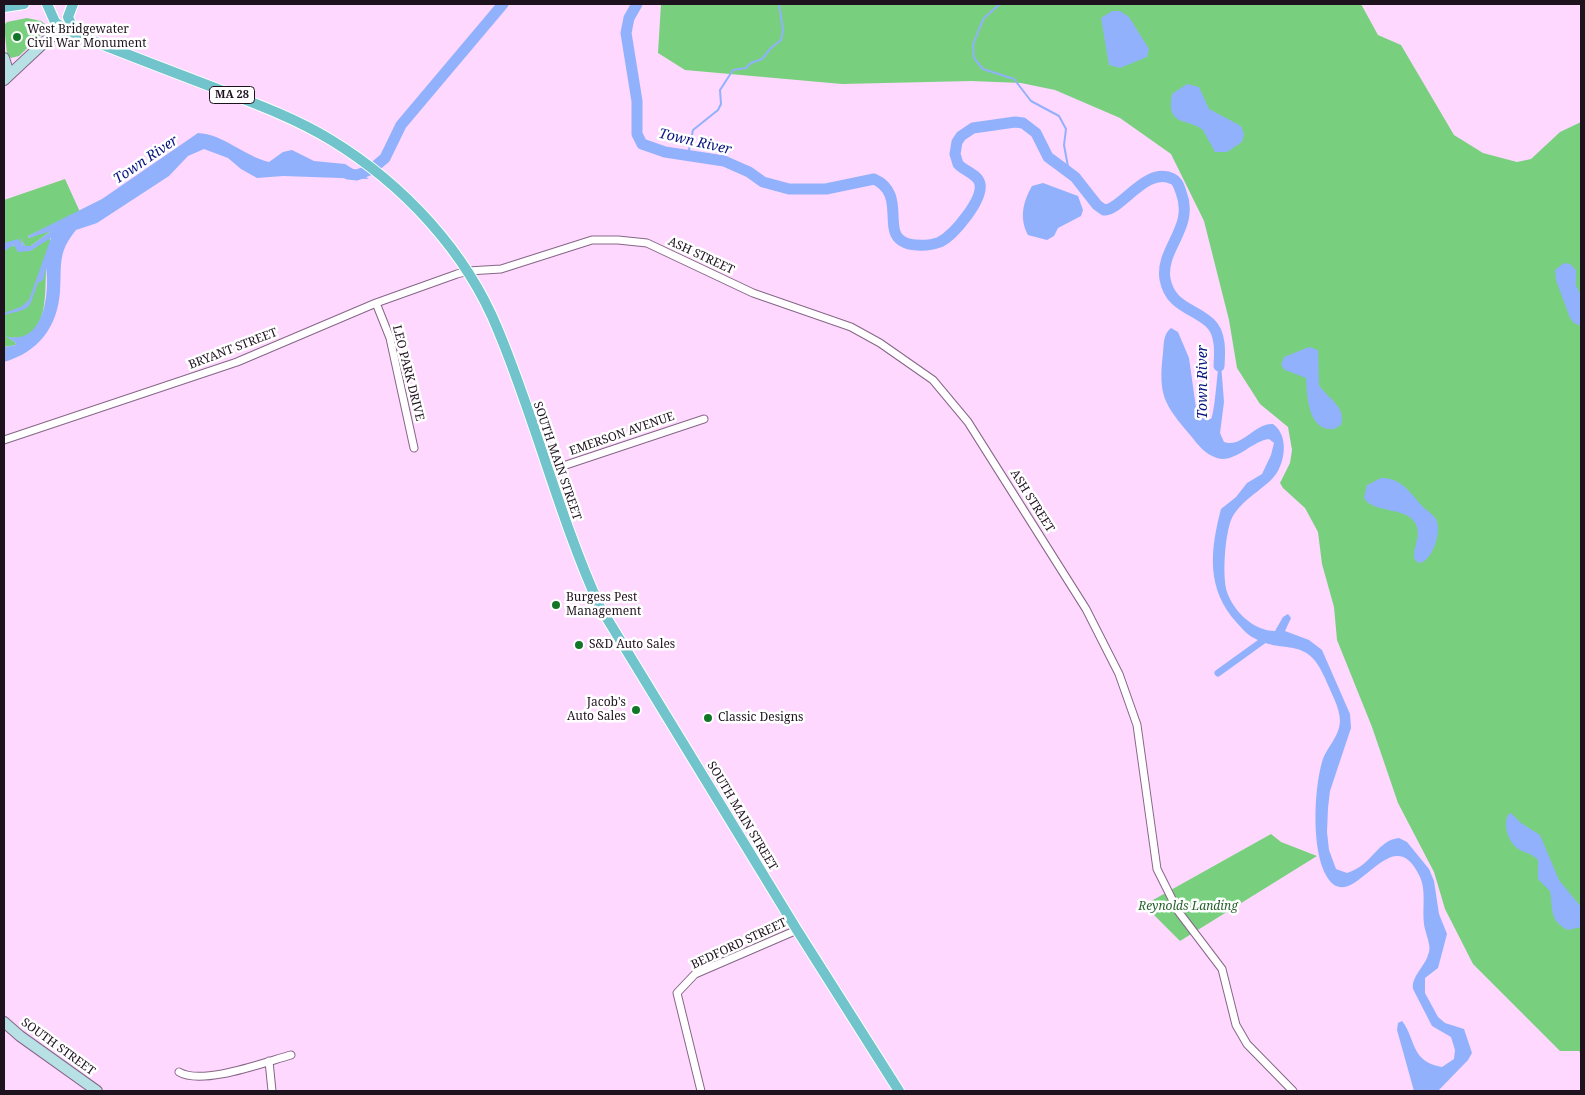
<!DOCTYPE html>
<html>
<head>
<meta charset="utf-8">
<style>
	body { margin:0 }
	#map { position:relative; width:1585px; height:1095px; overflow:hidden; background:#fed8fe; font-family:"Noto Serif",serif }
	canvas { display:block }
	.frame { position:absolute; inset:0; border:5px solid #1f121f; pointer-events:none }
</style>
</head>
<body>
<div id="map">
<canvas width="1585" height="1095"></canvas>
<div class="frame"></div>
</div>
<script>
const g = document.querySelector('canvas').getContext('2d');
g.lineJoin = 'round';
function fillPath(path, color) { g.fillStyle = color; g.fill(path, 'evenodd'); }
function stroke(path, color, width, dash) { g.strokeStyle = color; g.lineWidth = width; g.lineCap = dash ? 'butt' : 'round'; g.setLineDash(dash || []); g.stroke(path); }
function label(font, color, halo, rows, align = 'center') {
  g.font = font + ' "Noto Serif",serif'; g.lineWidth = 5; g.setLineDash([]); g.textBaseline = 'middle'; g.strokeStyle = halo; g.fillStyle = color; for (const [text, x, y, turn = 0] of rows) {
    g.save(); g.translate(x, y); g.rotate((+turn || 0) * Math.PI / 180); g.textAlign = isNaN(turn) ? turn : align; if (halo) g.strokeText(text, 0, 0); g.fillText(text, 0, 0); g.restore();
  }
}
fillPath(new Path2D(`
	M661 4H1361L1378 35 1401 45 1454 135 1483 153 1517 162 1531 159 1560 132 1581 122V1054L1579 1051H1560L1473 964 1445 909 1434 872 1398 803 1372 727 1337 640 1334 607 1322 564 1318 532 1305 508 1283 488 1280 483 1290 463 1292 450 1288 427 1260 404 1237 368 1229 320 1204 221 1171 154 1120 118 1055 90 1021 83 971 81 842 84 685 70 658 53Z
	M27 18 41 21 49 27 19 56 11 58 7 54 4 25 7 22Z
	M65 179 80 212 28 236 29 238 50 230 51 231 31 246H25L21 239 23 246 18 240 4 244V200Z
	M50 237C51 246 47 258 46 268 45 294 49 345 7 337L15 342 16 345 4 347V251C12 241 19 247 30 251Z
	M1271 834 1281 842 1317 856 1180 941 1144 905Z`), '#78d07f');
fillPath(new Path2D(`
	M1112 11H1120L1129 17 1149 49 1147 57 1120 68 1109 65 1101 18Z
	M1187 84 1199 87 1209 109 1241 126 1244 134 1242 142 1227 152H1215L1203 130C1187 117 1166 128 1172 94Z
	M198 133C223 134 244 156 269 162L283 152 292 150 314 161 345 164 369 179 283 176 257 178 241 169 228 158 204 149 188 156 169 176 97 223 76 230C57 253 62 265 60 292 57 328 38 352 4 362V347L16 345 15 342 5 336C43 347 50 295 46 268L43 280 38 283C27 310 35 307 4 315V313L21 307 29 300 51 238 30 251 18 252 14 245 4 251V243L18 239 23 246 20 236 25 246H31L51 231 29 238 28 236 102 199Z
	M1043 183 1078 196 1083 210 1081 216 1058 228 1054 236 1047 240 1028 235C1019 218 1023 202 1032 186Z
	M1564 263 1570 264 1576 270V285L1581 296V326L1574 323 1570 318 1556 280 1555 270Z
	M1171 328 1178 332 1189 358 1196 408C1198 416 1202 420 1211 419 1215 413 1218 363 1220 351L1224 402 1220 433 1224 442C1243 448 1254 423 1273 424 1290 436 1285 466 1272 479 1259 492 1239 502 1231 520 1225 536 1222 576 1227 592 1234 612 1254 631 1275 631L1283 617 1288 614 1291 618 1285 631 1309 640 1322 650 1350 714 1351 728 1330 791 1328 808 1327 832 1329 850 1336 869 1347 873C1373 865 1377 840 1399 838L1407 842 1429 869 1434 881 1439 914 1447 934 1438 968 1425 978V993L1438 1017 1445 1023 1464 1029 1472 1053 1468 1060 1438 1091H1414L1397 1030 1398 1023 1402 1021C1416 1038 1410 1062 1442 1067L1454 1059 1455 1050 1451 1037 1432 1026 1413 989C1411 977 1425 966 1428 955 1432 947 1427 938 1425 929 1421 913 1427 892 1420 877 1391 813 1353 919 1327 877 1311 851 1314 790 1322 762 1327 746 1339 738 1340 721 1340 707 1330 691 1325 678 1307 635 1284 655 1254 638 1247 635 1242 628 1237 623 1206 589 1210 551 1221 509L1236 497 1247 483 1262 474 1271 455 1274 443 1269 439C1252 441 1234 464 1217 458 1205 454 1198 445 1191 436 1164 404 1158 396 1163 353 1164 344 1163 334 1171 328Z
	M1309 347 1318 350 1319 385C1327 398 1347 407 1341 425L1334 429C1308 432 1307 396 1306 378L1285 370 1281 365 1284 357Z
	M1381 478C1400 477 1411 493 1422 506 1426 510 1433 514 1436 519 1442 531 1434 555 1423 562L1418 563 1414 558C1413 548 1420 538 1417 527 1410 505 1374 515 1364 498L1367 485Z
	M1511 813 1521 823 1540 835 1559 880 1581 907V927L1568 930C1549 921 1553 908 1550 891L1538 879V860C1532 853 1524 853 1517 848 1508 841 1503 825 1508 815Z`), '#91b1fc');
stroke(new Path2D(`
	M1000 4 984 18 979 29 973 45 974 58 983 69 1014 79 1031 101 1059 116 1066 129 1064 145 1069 172
	M688 155 693 130 718 110 721 104 720 90 733 70 746 68 751 63 762 59 771 48 781 40 783 30 779 4`), '#91b1fc', 2);
stroke(new Path2D(`
	M1218 673 1268 637`), '#91b1fc', 7);
stroke(new Path2D(`
	M637 4 629 18 626 33 637 101V134L642 144 665 152 724 161 749 172 763 182 789 189H826L874 179C906 193 883 230 902 241 911 247 930 246 940 242 954 235 983 200 980 184 978 174 964 171 958 164L955 154 957 142 961 136 973 128 1015 122 1023 123 1036 133 1048 157 1075 177 1097 205 1104 210C1121 211 1146 165 1173 179 1178 181 1179 187 1181 192 1195 228 1160 248 1165 279 1170 307 1194 308 1210 323 1221 333 1220 352 1219 366
	M348 174 357 175 372 169 385 158 401 125 503 4`), '#91b1fc', 11);
const street = new Path2D(`
	M376 303 390 338 414 448
	M4 440 237 362 376 303 457 274 468 271 501 269 592 240H618L647 243 753 293 851 327 880 343 933 380 968 422 1086 609 1119 674 1137 725 1157 869 1178 911 1222 969 1236 1025 1247 1044 1293 1091
	M548 471 704 419
	M269 1061 272 1091
	M179 1072C202 1086 265 1062 291 1055
	M701 1091 677 993 695 974 797 930`);
const secondary = new Path2D(`
	M4 58 9 74
	M4 80 50 37 71 32
	M4 1022 20 1036 97 1091`);
const primary = new Path2D(`
	M47 4 55 22 66 30C115 50 165 69 215 88 254 103 295 118 331 140 403 184 466 251 498 330 536 421 559 517 600 607L797 930 899 1091
	M73 4 68 17 76 35
	M4 7 24 4`);
stroke(street, '#866687', 9);
stroke(secondary, '#866687', 12);
stroke(primary, '#fff', 12);
stroke(street, '#fff', 7);
stroke(secondary, '#b8e1e5', 10);
stroke(primary, '#71c4cb', 10);
for (const [x, y, r, color] of [
	[17,37,5,"#127627"],
	[556,605,5,"#127627"],
	[579,645,5,"#127627"],
	[636,710,5,"#127627"],
	[708,718,5,"#127627"]
]) { const dot = new Path2D(); dot.arc(x, y, r, 0, 2 * Math.PI); g.fillStyle = color; g.fill(dot); stroke(dot, '#fff', 2); }
for (const [x, y, w] of [
	[232,95,45]
]) { const box = new Path2D(); box.roundRect(x - w / 2, y - 8.5, w, 17, 4); g.fillStyle = '#fff'; g.fill(box); stroke(box, '#1f121f', 1); }
label('bold 11px', '#1f121f', null, [
	["MA 28",232,95]
]);
label('12px', '#1f121f', '#fff', [
	["West Bridgewater",27,30],
	["Civil War Monument",27,44],
	["Burgess Pest",566,598],
	["Management",566,612],
	["S&D Auto Sales",589,645],
	["Jacob's",626,703,"right"],
	["Auto Sales",626,717,"right"],
	["Classic Designs",718,718]
], 'left');
label('12px', '#1f121f', '#fff', [
	["ASH STREET",701,256,25],
	["BRYANT STREET",233,349,-21],
	["LEO PARK DRIVE",408,373,76],
	["EMERSON AVENUE",622,434,-19],
	["SOUTH MAIN STREET",557,461,71],
	["ASH STREET",1032,501,58],
	["SOUTH MAIN STREET",742,816,59],
	["BEDFORD STREET",739,944,-25],
	["SOUTH STREET",58,1047,36]
]);
label('italic 12px', '#26622d', '#fff', [
	["Reynolds Landing",1188,907]
]);
label('italic 14px', '#06147f', '#fff', [
	["Town River",695,142,13],
	["Town River",146,160,-34],
	["Town River",1203,382,-90]
]);
</script>
</body>
</html>
